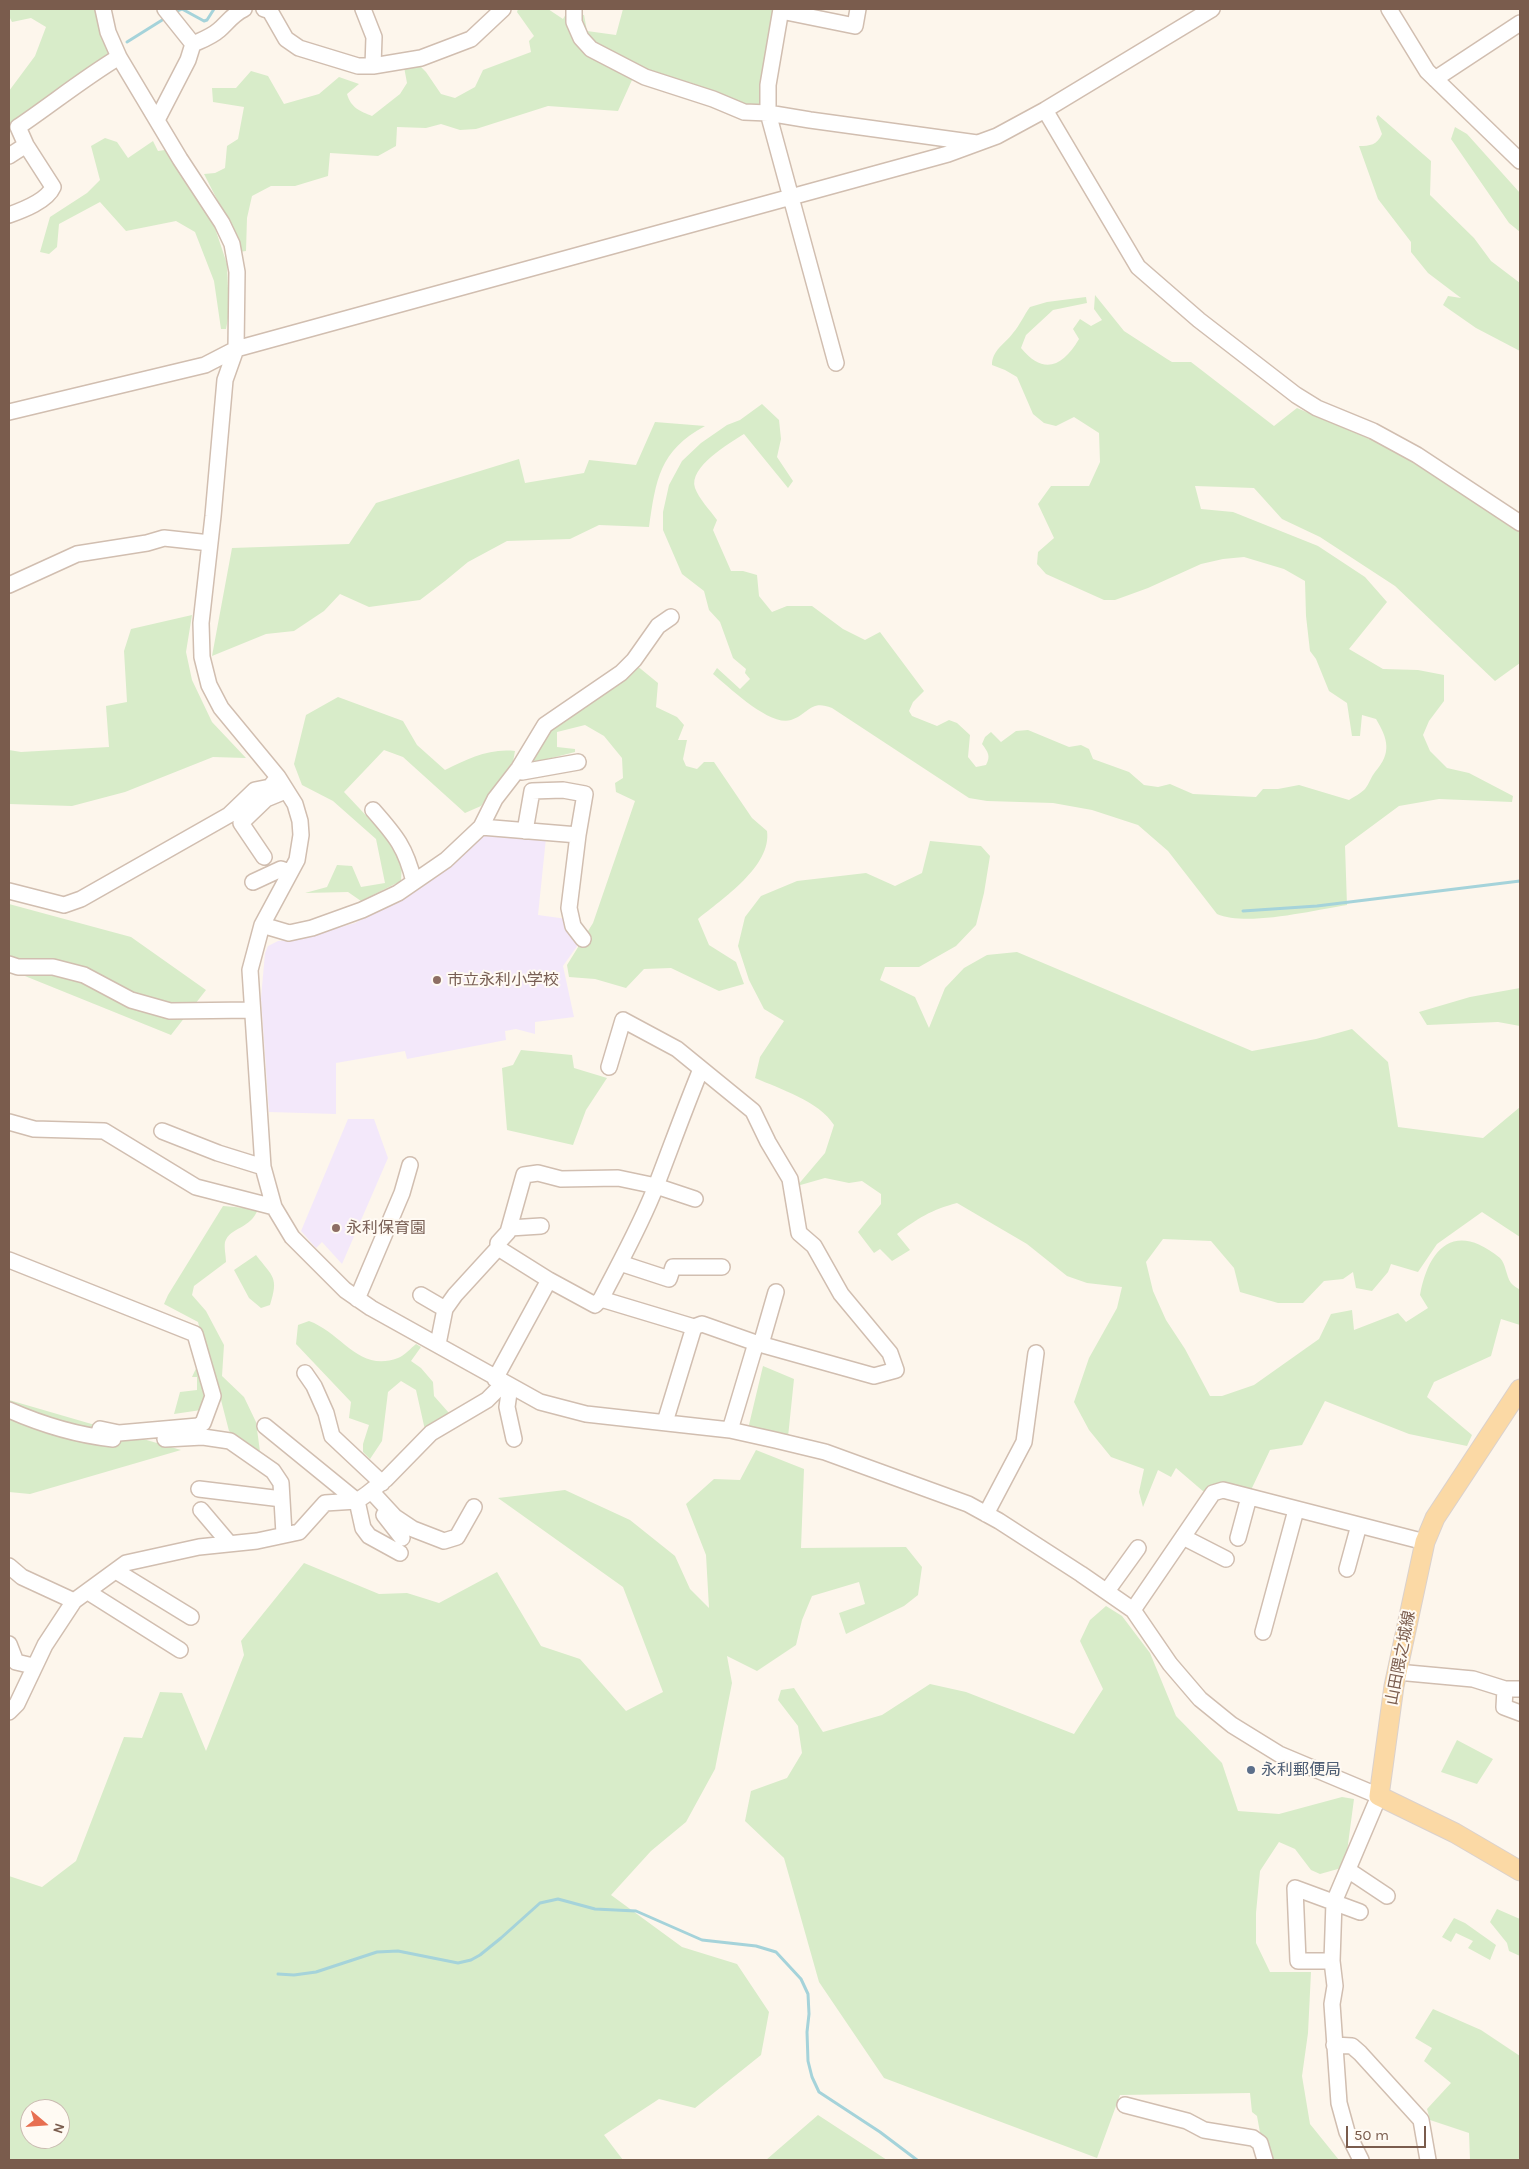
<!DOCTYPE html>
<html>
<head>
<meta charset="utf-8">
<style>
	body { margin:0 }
	#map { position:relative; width:1529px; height:2169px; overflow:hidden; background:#fdf6ec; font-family:Karla,sans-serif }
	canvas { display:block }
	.frame { position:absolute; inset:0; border:10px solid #7a5c4d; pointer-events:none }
	.north { position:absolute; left:20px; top:2099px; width:50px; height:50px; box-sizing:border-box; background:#fffaf3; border:1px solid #cabbb1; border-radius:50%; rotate:108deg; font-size:14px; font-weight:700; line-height:20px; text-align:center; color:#7a5c4d }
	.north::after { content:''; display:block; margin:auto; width:18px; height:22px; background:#e76f51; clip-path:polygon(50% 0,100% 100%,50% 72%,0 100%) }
	.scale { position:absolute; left:1346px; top:2126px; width:80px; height:22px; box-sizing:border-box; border:2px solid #7a5c4d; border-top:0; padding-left:6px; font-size:15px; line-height:18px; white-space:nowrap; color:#7a5c4d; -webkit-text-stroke:4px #fffaf3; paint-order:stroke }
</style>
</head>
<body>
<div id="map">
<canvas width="1529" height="2169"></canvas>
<div class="frame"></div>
<div class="north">N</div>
<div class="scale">50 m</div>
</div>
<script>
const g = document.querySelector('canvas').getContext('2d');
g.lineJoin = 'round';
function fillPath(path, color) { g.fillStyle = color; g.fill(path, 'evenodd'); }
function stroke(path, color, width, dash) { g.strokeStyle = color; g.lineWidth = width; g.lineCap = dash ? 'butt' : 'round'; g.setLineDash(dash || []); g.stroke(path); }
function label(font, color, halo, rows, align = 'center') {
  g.font = font + ' Karla,"Noto Sans JP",sans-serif'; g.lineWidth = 4; g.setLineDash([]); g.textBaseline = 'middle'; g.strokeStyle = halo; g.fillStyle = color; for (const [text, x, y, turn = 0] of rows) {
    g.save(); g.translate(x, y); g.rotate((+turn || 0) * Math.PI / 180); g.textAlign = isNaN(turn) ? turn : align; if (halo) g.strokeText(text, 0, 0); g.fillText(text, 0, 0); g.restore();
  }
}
fillPath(new Path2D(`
	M488 831 546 838 538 915 567 919 580 942 563 966 574 1017 535 1022V1034L516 1029 505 1031 506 1040 407 1059 405 1051 336 1063V1114L269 1112 261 998 265 953 268 946 278 941 302 938 355 923 404 897 449 866Z
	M348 1119H374L388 1158 342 1264 322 1242 316 1248 301 1231Z`), '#f3e8fa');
fillPath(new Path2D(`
	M9 9H96L108 54 9 127V91L35 56 46 27 31 18 12 22 9 16Z
	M518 9H548L563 19 567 12 584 15 587 31 616 35 623 9 775 10 762 107 738 105 692 83 657 76 637 69 618 111 548 106 476 129 460 130 441 124 426 128 397 127 396 146 378 156 330 153 328 176 295 186H271L252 196 247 218 246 251 239 252 225 215 204 174 215 173 225 168 227 146 238 139 244 107 213 102 212 88H236L251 71 268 76 284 104 319 94 339 77 359 84 347 94C351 108 360 111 372 116L400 94 407 83 404 67 418 64 426 72 441 94 455 98 475 87 483 70 531 52 529 41 534 36 517 12Z
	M1378 115 1431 161 1430 195 1474 238 1491 261 1520 283V351L1476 328 1443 305 1448 296 1461 298 1428 273 1411 252V242L1378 199 1359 146C1370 146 1377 145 1382 134L1376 118Z
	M1455 127 1467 134 1520 193V232L1509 223 1451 139Z
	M105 138 117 142 128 158 153 141 158 151 165 150 212 219 227 264 229 313 226 329H221L214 281 195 232 176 221 126 231 100 202 59 224 57 247 49 254 40 252 50 217 87 193 100 180 91 146Z
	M1095 295 1124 331 1167 359 1172 362H1191L1274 426 1297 408 1372 440 1417 463 1520 531V663L1495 681 1395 586 1320 537 1282 519 1254 488 1195 486 1201 509 1233 512 1318 546 1365 577 1387 602 1349 649 1383 669 1418 670 1444 675V701L1429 721 1423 735 1430 751 1447 768 1469 773 1513 796 1512 802 1439 799 1399 806 1345 846 1347 905C1314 910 1247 927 1217 914L1168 851 1138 825 1092 810 1053 803 987 801 969 798 832 708C810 699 809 714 791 720 770 727 729 687 713 674L717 668 740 689 750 679 745 673 746 669 733 658 720 622 709 610 704 591 682 574 663 530V512L669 485 682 461 701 443 727 425 740 420 762 404 779 420 781 439 777 457 793 481 788 488 744 434C730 443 688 467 695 488 699 499 710 510 717 520L713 530 731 571H743L757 575 759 596 772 612 787 606H812L843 629 865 640 880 632 924 691 913 702 909 711 912 716 937 726 949 720 957 723 970 735 968 757 976 767 986 765C991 756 988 752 982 744L985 737 991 732 1001 742 1016 731 1028 730 1069 747 1081 745 1089 749 1093 759 1129 772 1144 785 1158 787 1170 784 1193 794 1256 797 1263 789H1278L1299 785 1349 800C1354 797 1361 793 1365 789 1369 784 1371 777 1375 772 1392 753 1388 739 1376 719L1362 715 1360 736H1352L1347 703 1329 691 1316 659 1310 651 1306 616 1305 581 1284 569 1244 557 1223 559 1201 564 1148 588 1115 600H1104L1046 574 1037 564 1038 552 1054 538 1038 504 1051 486H1089L1100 462 1099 433 1074 417 1056 426 1044 423 1033 414 1017 377 1005 370 992 365C992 350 1005 344 1013 333 1020 325 1024 315 1030 307L1047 302 1086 297 1087 303 1053 310 1026 335 1021 348C1044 376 1063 366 1079 339L1073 329 1080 319 1091 326 1102 320 1094 309Z
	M655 422 705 426C659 451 656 480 649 527L599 525 570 539 507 541 468 562 445 581 420 600 369 607 340 594 324 611 294 631 266 634 212 656 232 548 349 544 376 503 519 459 525 483 584 473 589 460 636 465Z
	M192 615 186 652 192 680 212 722 246 758 213 757 125 792 72 806 9 804V750L21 752 109 747 106 706 127 702 124 651 131 629Z
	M636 665 658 683 656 707 677 717 684 725 678 740H687L683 759 686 766 697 769 704 762H714L752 818 767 831C772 866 722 899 698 919L709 945 736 962 744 984 719 991 671 968 644 969 626 988 595 979 569 977 567 965 593 923 635 801 616 792 615 783 623 778 622 758 604 736 585 725 557 732V747L575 749V752L528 764 547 729Z
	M338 697 403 721 417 745 445 770C468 759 489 748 515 751L513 762 481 806 465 813 403 757 384 750 344 792 390 841 402 862 401 881 361 901 348 892 305 893 327 887 337 865 352 866 361 887 385 883 376 839 333 801 302 785 294 764 306 715Z
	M930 841 981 846 990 856 984 893 976 925 956 946 919 967H885L880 980 915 997 929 1028 945 988 964 968 987 955 1017 952 1252 1051 1316 1039 1352 1029 1388 1062 1398 1127 1483 1138 1520 1107V1237L1482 1212 1437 1244 1418 1272 1391 1264 1388 1272 1372 1291 1356 1288 1353 1272 1343 1279 1324 1281 1303 1303H1278L1240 1292 1234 1268 1211 1241 1163 1239 1146 1262 1153 1291 1166 1320 1185 1349 1210 1396H1222L1254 1385 1319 1339 1331 1314 1352 1310 1354 1330 1398 1313 1406 1322 1428 1308 1420 1295C1429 1247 1455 1221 1500 1258 1506 1264 1506 1276 1511 1283 1513 1286 1518 1288 1520 1290V1325L1501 1319 1491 1356 1434 1382 1427 1397 1472 1435 1467 1446 1409 1434 1325 1401 1302 1445 1270 1450 1251 1490 1220 1484 1210 1485 1204 1492 1176 1468 1171 1477 1158 1470 1143 1507 1139 1492 1144 1469 1111 1457 1089 1430 1074 1402 1089 1358 1117 1308 1122 1287 1087 1283 1067 1276 1027 1244 957 1203C931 1210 918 1218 897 1234L910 1250 892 1261 880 1249 874 1253 858 1232 881 1204V1194L862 1181 849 1183 825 1178 797 1186 825 1153 834 1125C819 1101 780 1089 755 1078L760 1057 784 1021 764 1009 749 980 738 946 745 917 761 896 797 881 866 873 895 886 922 873Z
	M9 904 131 937 206 990 171 1035 15 972 9 971Z
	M1520 988V1026L1498 1022 1427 1025 1419 1012 1470 997Z
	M521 1050 572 1055 574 1068 607 1078 586 1110 573 1145 507 1130 502 1068 513 1065Z
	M223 1206 258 1209C251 1229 230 1227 225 1242 224 1248 226 1256 226 1262L194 1286 192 1295 206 1311 224 1345 222 1376 244 1397 256 1422 261 1459 229 1431 221 1400 201 1410 174 1414 180 1392 197 1390V1377H192L205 1349 198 1322 164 1304 168 1295Z
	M256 1255C273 1277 279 1277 270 1305L261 1308 249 1298 234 1270Z
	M309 1321C342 1333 359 1373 398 1358 404 1356 411 1348 416 1344L421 1347 411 1361 421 1368 433 1382 434 1396 449 1413 425 1430 416 1390 401 1381 388 1392 382 1441 370 1459 363 1452V1444L369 1425 349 1418 351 1402 296 1344 298 1325Z
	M763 1366 794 1379 788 1437 748 1429Z
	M9 1400 181 1450 30 1494 9 1492Z
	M756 1450 804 1469 801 1548 906 1547 922 1567 918 1595 904 1606 846 1634 839 1613 865 1604 859 1582 812 1596 802 1620 796 1645 757 1671 727 1656 732 1683 715 1769 686 1822 651 1851 611 1895 682 1947 737 1964 769 2012 761 2055 695 2108 659 2099 604 2135 623 2160H9V1876L42 1887 76 1861 124 1737 142 1738 160 1692 182 1693 206 1751 244 1655 241 1641 304 1563 379 1594 407 1593 439 1603 497 1572 541 1646 580 1659 626 1711 663 1692 623 1587 498 1498 565 1490 630 1520 675 1556 690 1589 709 1608 706 1555 686 1504 714 1479 740 1480ZM30 2109H60V2139H30Z
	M1106 1606 1122 1616 1150 1653 1176 1716 1222 1763 1238 1811 1279 1814 1342 1797 1354 1799 1345 1867 1320 1874 1311 1870 1295 1849 1279 1842 1260 1871 1256 1913V1943L1270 1972H1311L1308 2033 1302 2076 1310 2124 1339 2160H1265L1257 2116 1252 2112 1250 2093 1120 2095 1097 2158 884 2078 819 1982 784 1858 745 1821 751 1791 787 1778 802 1753 798 1726 778 1700 781 1690 794 1688 823 1732 882 1715 930 1684 966 1692 1074 1734 1103 1689 1080 1641 1090 1620Z
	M1457 1740 1493 1759 1477 1784 1441 1772Z
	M1497 1909 1520 1919V1956L1509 1951 1507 1943 1490 1922Z
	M1454 1918 1465 1923 1496 1945 1490 1960 1468 1948 1473 1941 1456 1933 1451 1942 1442 1937Z
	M1433 2009 1481 2030 1520 2056V2160H1470L1469 2133 1430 2120 1427 2109 1451 2083 1424 2061 1432 2048 1415 2038Z
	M818 2115 887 2160H766Z`), '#d8ecc9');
stroke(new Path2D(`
	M174 12 182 9 204 21 207 20 214 9
	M127 42 167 17
	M1243 911 1317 906 1520 881
	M278 1974 294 1975 316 1972 377 1952 398 1951 458 1963 471 1960 480 1955 501 1938 540 1903 558 1899 595 1909 636 1911 702 1940 756 1946 776 1952 801 1979 808 1994 809 2014 807 2032 808 2061 812 2077 819 2092 880 2132 917 2160`), '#a5d3da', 3);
const minor = new Path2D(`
	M103 9 108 32 119 57 180 159 222 223 232 244 237 272 236 349 225 380 213 516 201 623 202 657 209 685 221 708 278 777 295 804 300 821 301 835 297 860 262 925 250 970 263 1167 274 1207 292 1237 345 1290 371 1308 540 1402 586 1414 730 1430 775 1440 825 1452 968 1504 999 1521 1081 1574 1133 1610 1170 1664 1200 1699 1232 1725 1279 1754 1379 1796 1334 1902 1332 1961 1335 1986 1332 2004 1339 2103 1347 2132 1361 2160
	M165 9 193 44
	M264 9 270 11 286 39 299 48 358 66H373L421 58 471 39 503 9
	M363 9 374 37 373 66
	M574 9V22L581 38 591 49 645 77 713 99 744 112 768 113 810 120 977 143
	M781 9 768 85V113L836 363
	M1389 9 1427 71 1520 161
	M781 11 855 26 858 9
	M193 44C202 40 211 37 219 30 227 23 233 14 244 9
	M1435 79 1520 23
	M1045 110 1138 267 1199 320 1296 395 1317 408 1373 431 1417 455 1520 523
	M157 120 188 60 193 44
	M9 156 26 145
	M9 215C23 210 47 201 53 187L26 145 18 127C52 104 84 78 119 57
	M9 412 205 365 236 349 948 154 997 136 1045 110 1212 9
	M9 585 77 554 147 543 164 538 210 543
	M522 772 578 762
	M373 810C396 836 406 848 414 882
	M481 827 495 799 519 768 545 725 621 673 634 660 658 626 671 617
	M525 831 532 791 563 790 585 794 578 835
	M264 857 241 823 266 799 283 792
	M253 882 281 869 290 872
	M9 891 64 905 81 899 229 815 255 790 270 787 278 777
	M262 925 289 933 312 928 362 910 398 893 446 860 481 827 578 835 569 908 573 926 583 939
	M9 964 18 967H53L84 975 131 1000 170 1011 252 1010
	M609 1067 623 1020 677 1049 753 1111 768 1142 790 1179 799 1233 814 1246 841 1294 890 1353 896 1370 874 1376 756 1343 702 1324 694 1327 665 1422
	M9 1122 34 1129 104 1131 196 1187 274 1207
	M162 1131 218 1153 263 1167
	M510 1228 541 1226
	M498 1248 549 1280
	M9 1260 195 1334 213 1396 203 1423 198 1426 119 1433 100 1429
	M620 1263 669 1279 673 1267H722
	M421 1295 445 1309
	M357 1299 402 1193 410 1165
	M601 1299C620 1262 641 1225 656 1186 671 1147 685 1108 701 1069
	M438 1344 445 1309 455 1295 498 1248V1243L508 1232 524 1175 538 1173 561 1179 618 1178 656 1186 695 1199
	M761 1344 776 1292
	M305 1373 314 1386 326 1413 332 1436 382 1483
	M495 1379 549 1280 595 1305 601 1299 694 1327
	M510 1386 507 1407 514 1439
	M9 1410C43 1425 75 1435 113 1439
	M265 1426 357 1501 363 1528 369 1536 400 1553
	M730 1430 756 1343
	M165 1439 203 1437 230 1441 273 1471 281 1483 284 1534
	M199 1489 282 1499
	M371 1491 395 1517 413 1529 444 1541 457 1537 474 1507
	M201 1510 229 1543
	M986 1514 1024 1442 1036 1353
	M384 1515 402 1538
	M1183 1537 1226 1559
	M1238 1538 1249 1497
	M9 1566 22 1577 74 1601
	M1347 1569 1359 1525
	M116 1571 191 1617
	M1107 1591 1138 1548
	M88 1592 180 1650
	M1133 1610 1213 1493 1223 1490 1425 1542
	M1263 1632 1296 1510
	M9 1644 16 1662 33 1666
	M1397 1672 1473 1679 1505 1689 1504 1707 1520 1713
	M1505 1689H1520
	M9 1712 17 1704 45 1645 74 1601 126 1563 199 1547 257 1541 299 1532 325 1503 357 1501 367 1494 386 1479 431 1433 487 1400 504 1383
	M1348 1870 1387 1896
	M1332 1961H1298L1295 1888 1360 1912
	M1334 2045 1352 2046 1360 2053 1421 2120 1428 2160
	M1125 2105 1187 2121 1204 2130 1253 2138 1260 2143 1265 2160`);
const major = new Path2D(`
	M1520 1389 1435 1518 1425 1542 1394 1686 1379 1796 1455 1833 1520 1871`);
stroke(minor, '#d1beb0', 18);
stroke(major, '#dad1cd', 21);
stroke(minor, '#fff', 15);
stroke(major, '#fbd9a5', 19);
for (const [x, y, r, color] of [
	[437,980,5,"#8d6e63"],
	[336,1228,5,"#8d6e63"],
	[1251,1770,5,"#5c6f8a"]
]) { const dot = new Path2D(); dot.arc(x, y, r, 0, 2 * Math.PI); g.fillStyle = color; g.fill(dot); stroke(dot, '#fffaf3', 2); }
label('16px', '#785e54', '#fffaf3', [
	["市立永利小学校",447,980],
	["永利保育園",346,1228]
], 'left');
label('16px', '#7a5c4d', '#fffaf3', [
	["山田隈之城線",1401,1658,-79]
]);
label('16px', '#4e5e75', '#fffaf3', [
	["永利郵便局",1261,1770]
], 'left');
</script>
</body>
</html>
